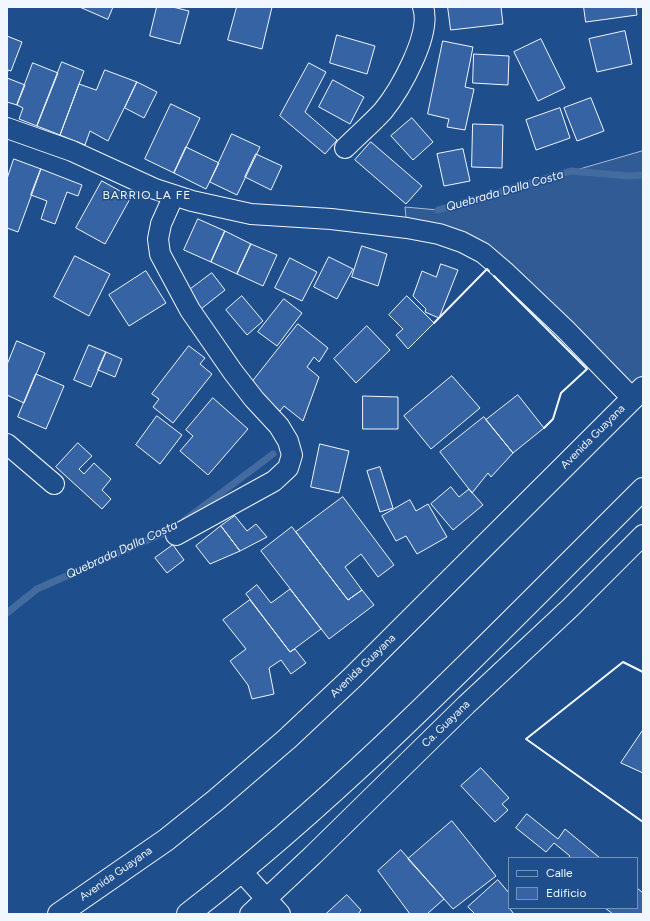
<!DOCTYPE html>
<html>
<head>
<meta charset="utf-8">
<style>
	body { margin:0 }
	#map { position:relative; width:650px; height:921px; overflow:hidden; background:#1f4e8c; font-family:Figtree,sans-serif }
	canvas { display:block }
	.frame { position:absolute; inset:0; border:8px solid #f2f6ff; pointer-events:none }
	.legend { position:absolute; left:508px; top:857px; width:130px; height:52px; box-sizing:border-box; background:#1f4e8c; border:1px solid #7391ba; margin:0; padding:5px 7px; list-style:none; font-size:12px; color:#f2f6ff }
	.legend li { display:flex; align-items:center; gap:8px; height:20px }
	.legend b { width:20px; border:1px solid #7391ba }
</style>
</head>
<body>
<div id="map">
<canvas width="650" height="921"></canvas>
<div class="frame"></div>
<ul class="legend">
<li><b style="height:5px;background:#1f4e8c"></b>Calle</li>
<li><b style="height:11px;background:#3563a3"></b>Edificio</li>
</ul>
</div>
<script>
const g = document.querySelector('canvas').getContext('2d');
g.lineJoin = 'round';
function fillPath(path, color) { g.fillStyle = color; g.fill(path, 'evenodd'); }
function stroke(path, color, width, dash) { g.strokeStyle = color; g.lineWidth = width; g.lineCap = dash ? 'butt' : 'round'; g.setLineDash(dash || []); g.stroke(path); }
function label(font, color, halo, rows, align = 'center') {
  g.font = font + ' Figtree,sans-serif'; g.lineWidth = 3; g.setLineDash([]); g.textBaseline = 'middle'; g.strokeStyle = halo; g.fillStyle = color; for (const [text, x, y, turn = 0] of rows) {
    g.save(); g.translate(x, y); g.rotate((+turn || 0) * Math.PI / 180); g.textAlign = isNaN(turn) ? turn : align; if (halo) g.strokeText(text, 0, 0); g.fillText(text, 0, 0); g.restore();
  }
}
const built = new Path2D(`
	M643 151V388L633 399 504 271 407 228 405 207 438 210Z`);
fillPath(built, '#305b95');
stroke(built, '#a8bbd7', 1);
stroke(new Path2D(`
	M438 210 571 171 629 176 643 175
	M185 520 273 454
	M7 613 37 589 175 528`), '#446ba0', 7);
const building = new Path2D(`
	M80 7H113L108 19Z
	M157 7H173L189 11 180 44 150 36Z
	M237 7H272L262 49 228 40Z
	M448 7H501L503 24 451 30Z
	M584 7H636L637 15 586 22Z
	M625 31 632 64 597 72 589 39Z
	M337 35 375 46 367 74 330 63Z
	M7 36 22 42 11 71 8 70 7 74Z
	M541 39 565 88 538 101 514 52Z
	M443 41 473 47 465 87 474 89 465 130 447 127 449 119 428 114Z
	M474 54 509 56 508 85 473 83Z
	M62 62 84 71 60 135 37 126Z
	M33 63 58 73 37 126 19 119 23 108 17 105Z
	M309 63 326 72 305 112 337 140 325 154 280 116Z
	M105 70 137 82 108 141 90 131 85 145 60 135 79 84 96 90Z
	M7 78 25 85 17 105 7 102Z
	M333 80 364 97 350 124 319 107Z
	M137 82 157 92 144 118 125 108Z
	M591 98 604 131 577 141 564 108Z
	M171 104 200 118 174 173 145 159Z
	M560 108 570 138 536 150 526 120Z
	M412 118 433 142 413 160 391 136Z
	M473 124 503 125 502 168 472 167Z
	M232 134 260 147 237 195 210 182Z
	M371 142 422 186 406 204 355 160Z
	M186 147 219 163 206 189 174 173Z
	M463 149 470 181 444 186 437 154Z
	M256 154 282 166 271 190 245 177Z
	M14 159 41 169 18 232 7 228V179Z
	M41 169 82 185 78 196 67 192 55 224 41 219 47 201 31 195Z
	M102 181 131 197 105 244 76 228Z
	M198 219 225 231 211 262 184 250Z
	M225 231 251 244 237 274 211 262Z
	M251 244 277 255 263 286 237 274Z
	M362 246 387 254 378 286 352 277Z
	M75 256 110 274 89 316 54 297Z
	M329 257 353 269 337 299 314 287Z
	M290 258 317 272 302 301 275 288Z
	M441 264 458 270 439 318 425 312 426 309 413 296 422 271 436 277Z
	M146 271 166 303 129 326 109 295Z
	M212 273 225 290 201 309 188 291Z
	M242 296 263 321 247 335 226 310Z
	M407 296 434 323 408 349 396 335 403 329 389 315Z
	M284 299 302 313 277 346 258 332Z
	M298 324 328 348 319 362 314 357 307 367 319 377 303 421 284 406 280 411 249 386Z
	M367 326 390 350 356 383 334 359Z
	M17 341 45 353 24 403 7 395V365Z
	M89 345 106 352 91 387 74 380Z
	M189 346 205 358 200 364 212 374 173 423 153 407 159 399 152 394Z
	M106 352 122 359 115 377 98 370Z
	M36 374 64 386 46 429 18 417Z
	M452 376 480 408 431 449 404 416Z
	M518 395 544 428 513 453 486 420Z
	M363 396 398 397V429H363Z
	M213 398 248 429 208 475 180 451 193 436 186 430Z
	M157 416 182 435 160 464 136 445Z
	M484 417 513 453 491 477 488 473 472 493 440 452Z
	M78 443 92 456 79 469 84 474 94 463 111 479 102 490 111 499 102 509 56 467Z
	M320 444 349 451 339 493 311 487Z
	M380 467 393 508 380 512 367 471Z
	M451 487 459 497 469 489 483 505 453 530 431 504Z
	M343 497 394 565 378 577 361 554 345 567 362 590 348 600 296 532Z
	M410 500 416 511 428 504 447 537 417 554 406 536 396 541 382 516Z
	M235 516 247 531 256 524 267 537 240 551 221 526Z
	M221 526 240 551 210 564 196 546Z
	M292 527 348 600 362 590 374 605 329 639 261 551Z
	M173 545 184 560 167 573 155 558Z
	M257 585 271 603 290 589 321 629 290 652 246 594Z
	M250 600 290 652 295 649 306 663 291 674 281 660 269 668 274 694 252 699 248 685 230 661 246 649 223 620Z
	M643 730V773L621 763Z
	M481 768 509 798 502 804 508 810 495 822 461 786Z
	M527 814 558 839 565 829 600 858H568L570 856 554 843 546 852 516 828Z
	M452 821 496 876 453 909 408 859Z
	M401 850 444 899 427 914H410L378 871Z
	M498 880 509 893V908H511L510 909 514 914H475L468 907Z
	M637 888 643 893V914H613L605 908H637Z
	M347 895 361 910 358 914H326Z`);
fillPath(building, '#3563a3');
stroke(building, '#f2f6ff', 1);
const street = new Path2D(`
	M7 128 72 151 155 189 192 201 251 214 331 219 407 228 439 234 462 242 483 253 504 271 565 329 633 399
	M345 148C357 136 371 124 383 111 400 90 432 34 423 7
	M174 195 161 224 158 239 160 254 190 310 233 372 254 399 279 426 288 441 292 455 288 468 274 481 176 535
	M7 444 54 484
	M242 872 280 914
	M250 914 313 855 466 705 570 608 643 535`);
const primary = new Path2D(`
	M59 914 166 840 216 800 287 739 353 677 643 388
	M188 914C352 787 496 635 643 489`);
stroke(street, '#f2f6ff', 22);
stroke(primary, '#f2f6ff', 24);
stroke(street, '#1f4e8c', 20);
stroke(primary, '#1f4e8c', 22);
stroke(new Path2D(`
	M494 276 587 369 561 393 553 419 544 428
	M434 323 487 269 489 271
	M643 672 623 662 526 739 643 822`), '#f2f6ff', 2);
label('11px', '#f2f6ff', '#1f4e8c', [
	["Avenida Guayana",593,437,-45],
	["Avenida Guayana",363,666,-44],
	["Ca. Guayana",446,724,-44],
	["Avenida Guayana",116,874,-35]
]);
label('italic 12px', '#f2f6ff', '#1f4e8c', [
	["Quebrada Dalla Costa",505,191,-16],
	["Quebrada Dalla Costa",122,550,-25]
]);
g.letterSpacing = '1px';
label('12px', '#f2f6ff', '#1f4e8c', [
	["BARRIO LA FE",147,195]
]);
g.letterSpacing = '0px';
</script>
</body>
</html>
